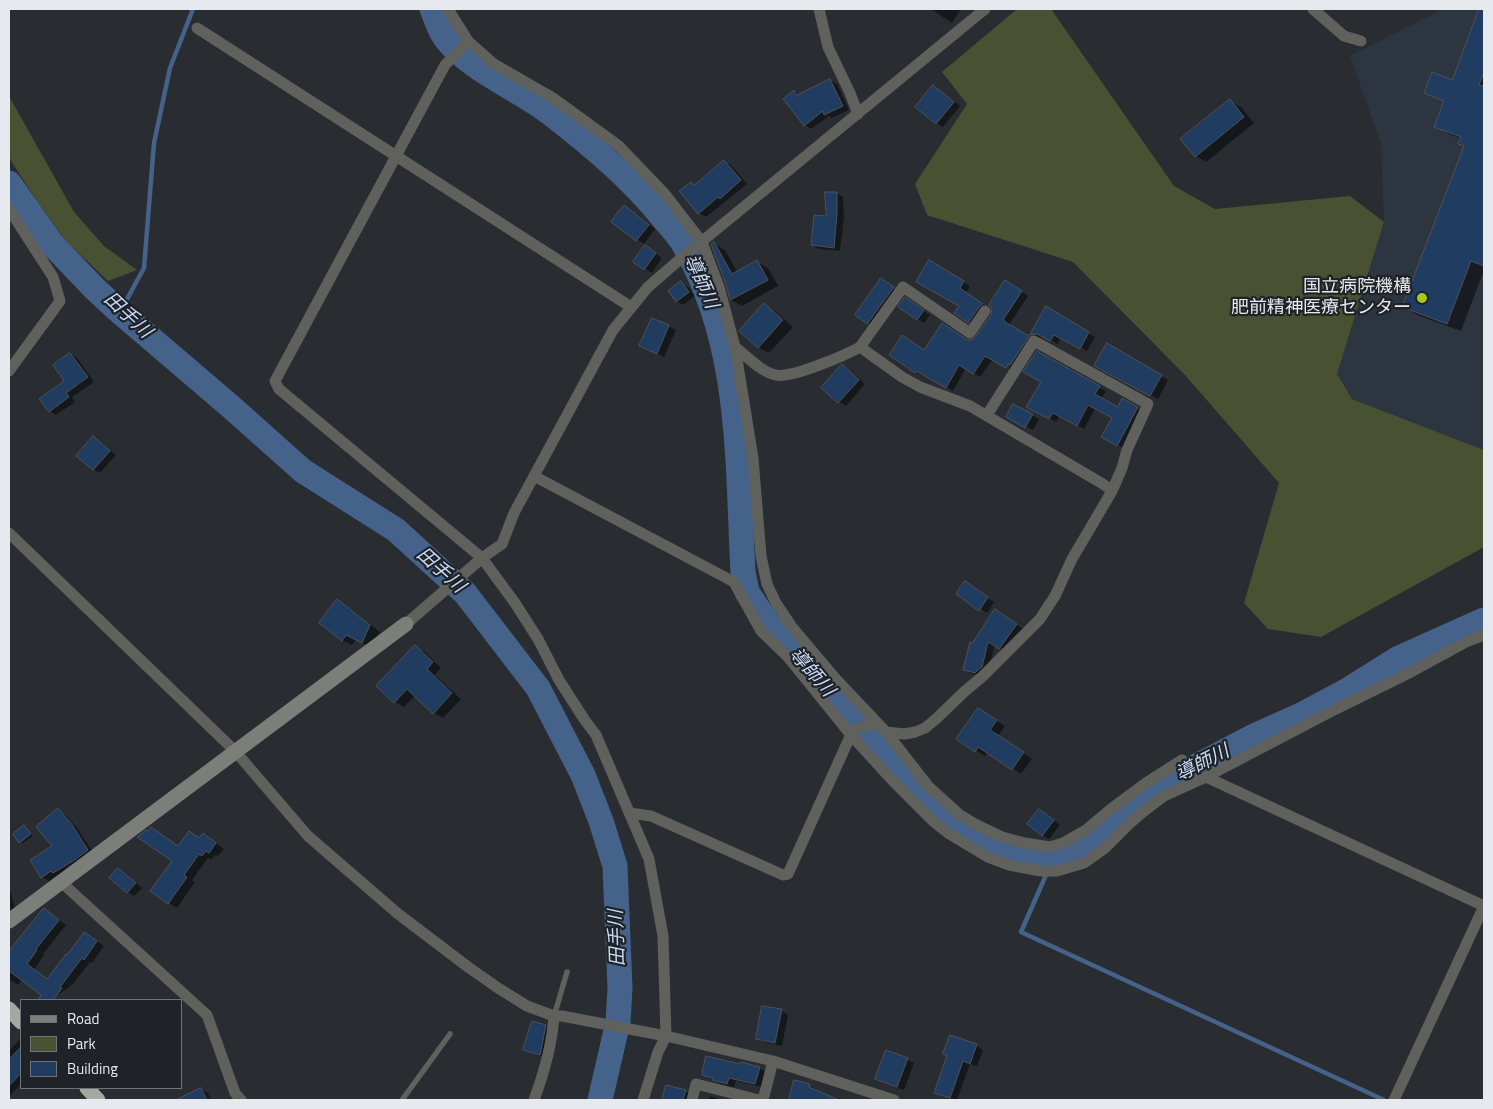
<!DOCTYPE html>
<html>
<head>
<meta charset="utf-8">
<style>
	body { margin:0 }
	#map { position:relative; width:1493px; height:1109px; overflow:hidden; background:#292d32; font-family:"Titillium Web",sans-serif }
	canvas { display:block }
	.frame { position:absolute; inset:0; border:10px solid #e6e9ed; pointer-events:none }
	.legend { position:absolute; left:20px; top:999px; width:162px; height:90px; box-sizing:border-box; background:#1f2328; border:1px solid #6f7277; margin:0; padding:6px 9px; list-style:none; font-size:15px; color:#e6e9ed }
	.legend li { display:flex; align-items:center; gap:10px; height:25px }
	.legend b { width:25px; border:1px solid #6f7277 }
</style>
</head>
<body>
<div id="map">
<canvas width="1493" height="1109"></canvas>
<div class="frame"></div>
<ul class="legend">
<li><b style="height:6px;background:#7c7e79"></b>Road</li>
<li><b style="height:14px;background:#485131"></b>Park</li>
<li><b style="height:14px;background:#213c61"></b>Building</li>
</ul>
</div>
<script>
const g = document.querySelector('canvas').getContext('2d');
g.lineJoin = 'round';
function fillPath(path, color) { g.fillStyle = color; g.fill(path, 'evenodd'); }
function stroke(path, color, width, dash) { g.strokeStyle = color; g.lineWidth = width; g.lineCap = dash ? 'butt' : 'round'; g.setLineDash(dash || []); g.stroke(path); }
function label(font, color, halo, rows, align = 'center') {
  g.font = font + ' "Titillium Web","Noto Sans JP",sans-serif'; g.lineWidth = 4.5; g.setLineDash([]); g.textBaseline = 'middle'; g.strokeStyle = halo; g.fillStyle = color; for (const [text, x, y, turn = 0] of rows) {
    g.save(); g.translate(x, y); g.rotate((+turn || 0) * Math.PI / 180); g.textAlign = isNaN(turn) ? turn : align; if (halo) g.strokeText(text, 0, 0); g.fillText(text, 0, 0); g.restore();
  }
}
fillPath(new Path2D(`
	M1443 9H1484V450L1352 399 1337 374 1384 222 1381 144 1350 56Z`), '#2d3540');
fillPath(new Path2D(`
	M1017 9H1051L1174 186 1215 209 1350 196 1384 222 1337 374 1352 399 1484 450V547L1321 637 1268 629 1244 603 1279 483 1185 375 1073 262 927 215 915 184 967 104 942 72Z
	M9 96 74 212 104 246 137 270 108 281 65 240 37 201 13 164 9 156Z`), '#485131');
fillPath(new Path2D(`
	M931 9H961L952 23Z
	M1481 9H1484V270L1461 331 1417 315 1404 307 1465 147 1462 139 1449 134 1436 126 1445 102 1425 92 1453 81Z
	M830 80 837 84 849 110 832 118 829 116 811 129 805 125 794 92 800 95Z
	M933 86 960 106 943 127 936 123Z
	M1230 101 1241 107 1254 123 1206 162 1196 156Z
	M724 161 731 165 747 184 706 217 699 213 695 186Z
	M836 193 843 197 844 217 840 251 819 249 812 245 827 217Z
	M631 211 655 229 644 244 613 222Z
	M714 244 725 250 737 272 757 262 768 268 778 286 742 306 731 300Z
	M652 251 662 258 652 273 635 262Z
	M929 262 970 286 966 293 989 308 975 325 969 322 960 305Z
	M681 283 688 287 695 296 683 305 676 301Z
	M888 284 899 292 875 327 857 315Z
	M1012 285 1028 296 1009 325 1027 336 1007 367 993 359 980 377 966 368 953 391 923 374 922 376 916 372 925 351 967 341H974Z
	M912 303 930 315 924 323 917 319Z
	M764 305 775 311 793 327 769 353 758 347Z
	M1046 308 1095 337 1087 351 1061 337 1058 344 1045 337 1038 338 1031 334Z
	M652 319 676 330 664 357 648 349Z
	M1029 338 1035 341 1013 371 1009 368Z
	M1107 345 1168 380 1158 399 1096 365Z
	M1037 353 1106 391 1101 399 1118 409 1123 400 1144 412 1125 449 1103 436 1113 417 1096 407 1084 429 1060 415 1056 422 1028 406 1042 381Z
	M70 354 77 358 94 382 72 397 75 402 56 415 50 411 66 381Z
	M842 366 849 370 865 384 846 406 839 402 823 388Z
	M1014 405 1039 419 1033 430 1008 416Z
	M93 438 116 455 100 473 93 469Z
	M972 587 994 602 987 613 957 594Z
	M337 601 347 607 380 632 372 648 356 640 352 645 342 640Z
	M1002 615 1023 629 1006 652 995 645 988 670 982 676 971 674 964 670 973 644Z
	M415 647 425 652 441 668 435 675 461 699 443 718 434 713 416 695 404 707 395 702 378 686Z
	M987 714 1005 726 998 736 1032 759 1021 774 988 752 985 756 958 739Z
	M59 810 65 814 77 828 94 854 60 876 58 875 49 881 42 877 54 846Z
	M1046 814 1060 825 1049 839 1042 835Z
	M24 827 33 836 23 843 20 842Z
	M189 832 200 839 212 840 224 849 218 856 215 855 211 860 208 858 192 880 195 882 177 908 169 903 173 860 179 847Z
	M118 869 125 873 142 888 134 896 128 892Z
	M9 886 16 911 9 913Z
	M44 909 66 925 43 954 44 955 34 970 48 980 68 957 85 933 104 946 92 963 90 962 73 984 51 1000 22 979 18 985 9 979V950L11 951Z
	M782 1011 788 1015 782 1046 764 1042 757 1039Z
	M545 1026 552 1030 547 1058 531 1053 524 1049Z
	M950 1036 977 1046 983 1050 977 1066 970 1064 957 1100 942 1096 935 1092 948 1056Z
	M21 1038V1084L9 1097V1051Z
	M907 1059 914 1063 904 1090 883 1082Z
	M741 1066 759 1068 766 1072 762 1087 736 1081 734 1087 721 1084 703 1074Z
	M795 1082 809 1086 816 1089 815 1091 832 1098V1100H790Z
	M667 1086 685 1091 692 1095 690 1100H664Z
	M201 1089 208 1093 211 1100H178Z
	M710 1096 723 1100H724H709Z`), '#0007');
stroke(new Path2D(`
	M120 312 144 268 154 143 170 68 193 9
	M1053 859 1021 932 1384 1100`), '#45628a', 4.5);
stroke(new Path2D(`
	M432 9C436 18 439 31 446 39 474 73 516 87 550 113 591 145 631 178 663 218 670 227 679 235 684 245 742 345 737 460 743 572L747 592 769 625 837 700 868 737 895 763 932 806 958 830 982 845 1002 854 1023 858 1053 859 1084 844 1126 807 1166 782 1252 737 1299 716 1346 691 1397 659 1484 620
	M9 183 52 244 95 289 120 312 230 406 303 471 396 530 465 593 538 688 583 775 601 821 615 866 620 988 618 1022 600 1100`), '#45628a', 25);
const building = new Path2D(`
	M1479 9H1484V72L1479 85 1484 86V266L1471 261 1447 324 1402 307 1464 146 1458 144 1461 137 1434 127 1444 101 1424 93 1432 72 1452 80Z
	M830 79 843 106 824 115 823 111 804 126 783 99 794 90 796 95Z
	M933 85 954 102 936 124 915 107Z
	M1230 99 1244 117 1195 157 1180 139Z
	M724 160 741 180 720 199 718 197 698 214 679 191 691 182 694 185Z
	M825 192H837V213L834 248 811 245 814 215 826 216Z
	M624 205 649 225 636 241 611 222Z
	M714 242 732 274 757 260 768 280 730 300 726 284 711 244Z
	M645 245 656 253 644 270 633 262Z
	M929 260 964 281 960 288 983 304 979 307 968 323 954 313 959 306 916 282Z
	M881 278 894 287 867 324 855 315Z
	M1005 280 1022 291 1003 320 1005 321V322L1029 336 1010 365 1008 364 1006 368 985 356 973 374 959 365 946 388 916 371 915 373 889 355 902 335 924 350 942 323 966 339 970 340 974 339 991 315 992 308 989 305Z
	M681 281 689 292 676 302 668 291Z
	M905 297 924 310 917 320 898 307Z
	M764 303 783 320 758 348 739 331Z
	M1046 306 1089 332 1080 349 1054 335 1050 341 1037 334 1030 335Z
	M652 318 669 325 657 354 639 346Z
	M1107 343 1162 375 1150 396 1094 366Z
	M1037 351 1100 386 1095 394 1118 407 1122 398 1138 407 1117 446 1101 437 1112 418 1088 405 1077 426 1053 413 1049 419 1026 407 1041 382 1023 372Z
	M70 353 88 377 66 393 69 397 49 412 39 399 64 381 53 365Z
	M842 364 859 380 838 403 821 388Z
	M1013 404 1033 414 1025 428 1006 417Z
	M93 436 110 451 93 470 76 456Z
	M965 581 988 597 979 611 956 594Z
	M337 599 370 625 362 643 346 635 342 641 319 623Z
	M995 609 1017 624 999 649 988 642 982 667 978 670 975 673 963 670 970 642 972 643Z
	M415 645 433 662 427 669 452 693 433 714 407 689 394 703 376 686Z
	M978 708 997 720 990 730 1024 752 1012 770 978 747 975 752 956 739Z
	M58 808 71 823 88 850 73 861 53 873 51 871 41 878 30 860 52 846 36 827Z
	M1039 809 1054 820 1042 836 1027 824Z
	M24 825 31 834 19 843 13 834Z
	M151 827 178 846 189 831 199 838 203 833 216 843 209 853 206 851 202 856 199 854 184 875 187 877 168 904 150 891 172 861 137 837 146 830 148 831Z
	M118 868 136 883 127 893 109 878Z
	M44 908 59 920 36 949 37 950 27 964 47 979 66 954 67 955 84 932 97 941 84 960 82 958 60 987 62 988 53 1000H38L41 995 9 971V951Z
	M762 1006 782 1009 775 1043 756 1039Z
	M532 1021 546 1025 540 1055 523 1050Z
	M950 1035 977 1044 970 1064 963 1061 950 1098 934 1093 947 1055 943 1054Z
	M21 1047V1073L9 1086V1060Z
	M886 1050 908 1058 897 1087 875 1079Z
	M706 1056 740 1064 741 1062 760 1067 755 1084 729 1078 727 1084 712 1080 713 1078 702 1075Z
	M794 1080 810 1084 809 1087 839 1100H789Z
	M666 1085 686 1090 683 1100H662Z
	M201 1088 207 1100H176Z`);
fillPath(building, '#213c61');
stroke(building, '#4d5158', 1);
stroke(new Path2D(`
	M554 1016 567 972
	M402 1100 450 1034`), '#60615d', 5.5);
stroke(new Path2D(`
	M448 9 468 41 494 64 553 98 619 146 665 194 702 242 719 287 735 347 753 458 761 556 767 584 776 603 792 627 835 678 886 732 928 786 960 815 975 824 1002 837 1025 843 1050 847 1063 843 1086 830 1111 809 1146 783 1182 760 1196 781
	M819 9 828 47 850 93 858 114
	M1313 9 1344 36 1361 41
	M197 28 631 307
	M468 41 445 65 438 78 275 381 279 389 482 558 515 603 538 639 559 680 584 719 596 735 649 859 663 936 666 1036 658 1052 643 1100
	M9 209 53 277 60 301 9 371
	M735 347C748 357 761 372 776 375 790 379 846 355 860 347L902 377 920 387 970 406 1103 484 1112 491
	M860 347 903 287 970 333 985 311
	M534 476 734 582 761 631 788 657 851 735 893 781 934 822 948 833 988 857 1009 865 1041 871H1057L1084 863 1105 848 1130 823 1144 811 1164 796 1206 777 1336 709 1411 672 1468 641 1484 635
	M9 533 235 751 308 836 397 913 468 967 498 988 527 1006 554 1016H562L666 1036 773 1061 894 1100
	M406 624 482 558 502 544 514 513 534 476 613 330 648 287 678 261 985 9
	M886 732 905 734 915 732 925 728 936 719 964 692 983 676 1040 619 1055 596 1072 559 1112 491 1122 468 1127 450 1148 404 1034 341 987 415
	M1206 777 1484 906
	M630 813 651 816 783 875 788 874 853 730 876 723
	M61 882 207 1015 235 1093 241 1100
	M534 1100C544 1073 552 1045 554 1016
	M692 1100 696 1084 759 1100
	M763 1100 773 1061
	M1394 1100 1484 906`), '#60615d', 11);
stroke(new Path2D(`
	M9 921 406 624`), '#7c7e79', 15);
stroke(new Path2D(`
	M9 1009 21 1022
	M87 1088 98 1100`), '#a6a8a0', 15);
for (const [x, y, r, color] of [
	[1422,298,6,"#a5c822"]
]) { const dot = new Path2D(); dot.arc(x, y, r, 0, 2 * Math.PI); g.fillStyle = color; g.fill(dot); stroke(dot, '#1f2328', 2); }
label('18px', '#e6e9ed', '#1f2328', [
	["国立病院機構",1411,288],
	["肥前精神医療センター",1411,309]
], 'right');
label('italic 19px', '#c9dbf6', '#1f2328', [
	["導師川",700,282,66],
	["田手川",127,316,43],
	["田手川",440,571,42],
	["導師川",811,673,49],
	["導師川",1203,764,-27],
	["田手川",618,938,-92]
]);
</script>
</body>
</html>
